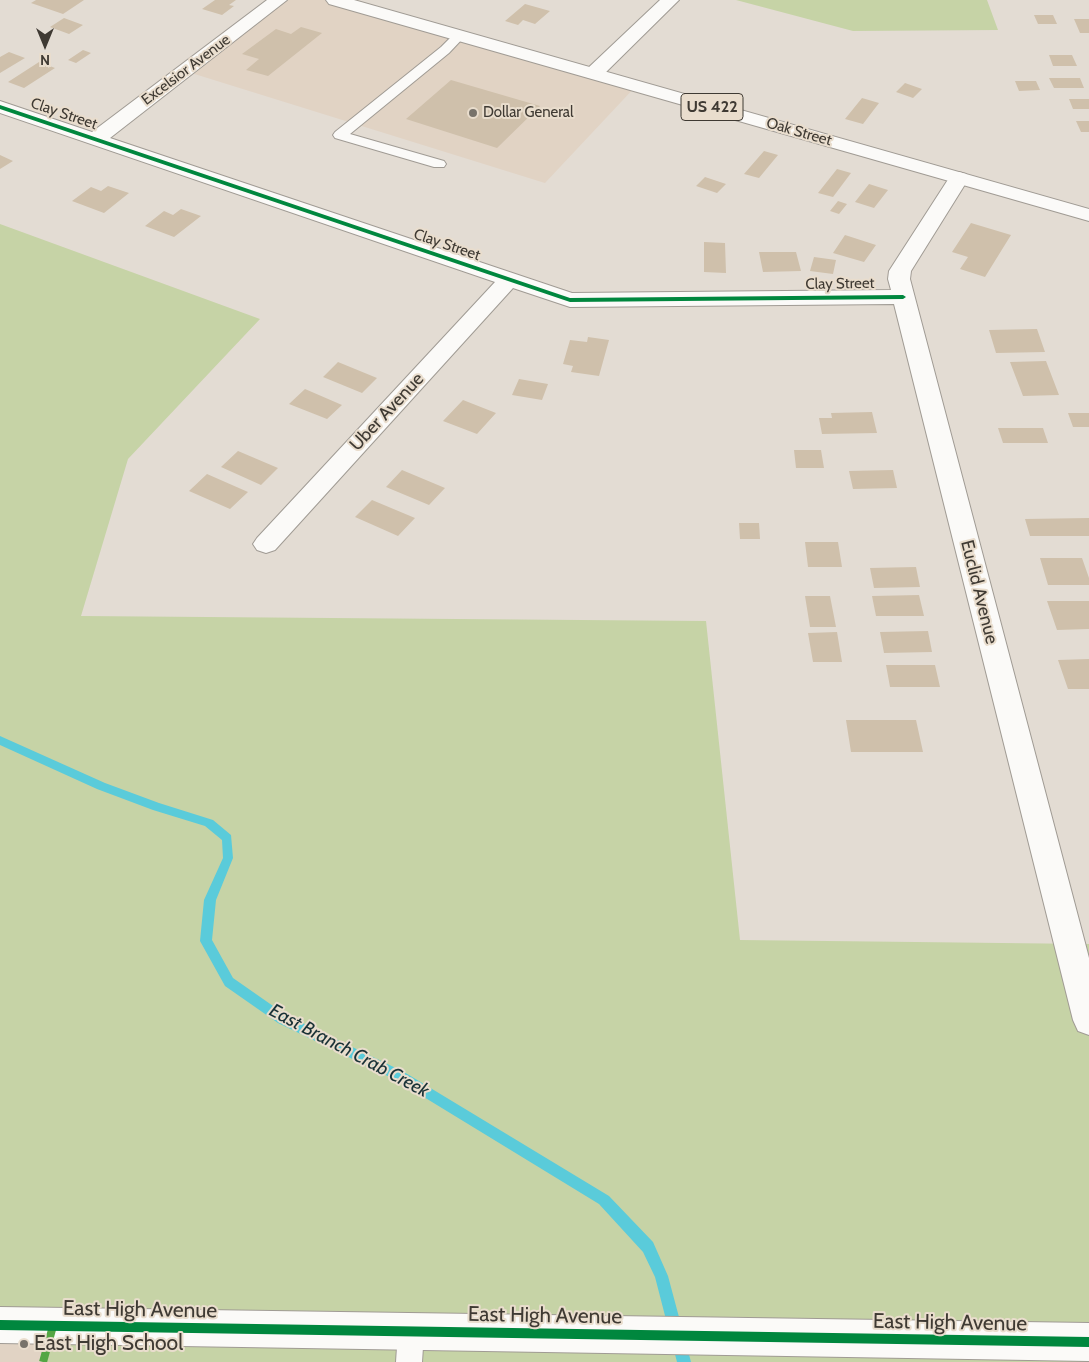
<!DOCTYPE html>
<html>
<head>
<meta charset="utf-8">
<style>
	body { margin:0 }
	#map { position:relative; width:1089px; height:1362px; overflow:hidden; background:#e3dcd3; font-family:Cabin,sans-serif }
	canvas { display:block }
	.north { position:absolute; left:20px; top:20px; width:50px; height:50px; -webkit-text-stroke:4px #e9ddcd; paint-order:stroke; rotate:180deg; font-size:14px; font-weight:700; line-height:20px; text-align:center; color:#3f3a33 }
	.north::after { content:''; display:block; margin:auto; width:18px; height:22px; background:#3f3a33; clip-path:polygon(50% 0,100% 100%,50% 72%,0 100%) }
</style>
</head>
<body>
<div id="map">
<canvas width="1089" height="1362"></canvas>
<div class="north">N</div>
</div>
<script>
const g = document.querySelector('canvas').getContext('2d');
g.lineJoin = 'round';
function fillPath(path, color) { g.fillStyle = color; g.fill(path, 'evenodd'); }
function stroke(path, color, width, dash) { g.strokeStyle = color; g.lineWidth = width; g.lineCap = dash ? 'butt' : 'round'; g.setLineDash(dash || []); g.stroke(path); }
function label(font, color, halo, rows, align = 'center') {
  g.font = font + ' Cabin,sans-serif'; g.lineWidth = 4; g.setLineDash([]); g.textBaseline = 'middle'; g.strokeStyle = halo; g.fillStyle = color; for (const [text, x, y, turn = 0] of rows) {
    g.save(); g.translate(x, y); g.rotate((+turn || 0) * Math.PI / 180); g.textAlign = isNaN(turn) ? turn : align; if (halo) g.strokeText(text, 0, 0); g.fillText(text, 0, 0); g.restore();
  }
}
fillPath(new Path2D(`
	M278 0H335L637 85 545 183 185 71Z
	M0 1325 53 1326 43 1362H0Z`), '#e1d3c4');
fillPath(new Path2D(`
	M736 0H987L998 30 853 31Z
	M0 224 260 319 128 459 81 616 706 621 740 940 1089 944V1362H43L53 1326 0 1325Z`), '#c6d3a6');
fillPath(new Path2D(`
	M0 736 105 783 159 803 213 820 231 835 233 858 216 900 212 940 233 978 286 1015 404 1072 609 1196 653 1242 668 1276 691 1362H677L655 1277 643 1252 599 1204 396 1080 278 1023 225 986 200 941 204 900 223 858 222 840 205 826 153 810 97 789 0 745Z`), '#5acbda');
fillPath(new Path2D(`
	M36 0H84L63 14 31 3Z
	M215 0H236L229 5 234 6 222 15 202 9Z
	M525 4 550 11 535 24 523 20 518 25 505 21Z
	M1034 15H1053L1057 24H1038Z
	M64 18 83 25 69 34 50 27Z
	M1074 19H1089V33H1080Z
	M301 27 322 33 268 76 246 70 259 59 242 54 276 29 291 34Z
	M83 50 91 53 76 63 68 60Z
	M9 52 25 58 0 73V57Z
	M1049 55H1072L1077 66H1053Z
	M39 62 55 68 24 88 8 82Z
	M1049 78H1080L1084 88H1054Z
	M451 80 540 106 497 148 406 119Z
	M1015 81H1036L1040 90 1019 91Z
	M905 83 922 89 913 98 896 92Z
	M862 98 879 103 863 124 845 119Z
	M1069 99H1089V109H1073Z
	M1076 121H1089V132H1081Z
	M764 151 778 155 759 178 744 174Z
	M0 155 13 161 0 169Z
	M837 169 851 173 833 197 818 193Z
	M705 177 726 184 717 193 696 186Z
	M869 184 888 190 874 208 855 202Z
	M108 186 129 193 104 213 72 201 91 187 101 191Z
	M838 201 847 204 839 214 830 211Z
	M181 209 201 216 174 237 145 226 164 211 173 215Z
	M971 223 1011 235 985 277 960 269 968 257 952 252Z
	M845 235 876 245 864 262 833 253Z
	M704 242 725 243 726 273 704 272Z
	M759 252H796L801 271 763 272Z
	M814 257 836 260 833 274 810 271Z
	M1037 329 1045 352 996 353 989 330Z
	M588 337 609 340 599 376 571 372 573 366 563 364 570 340 587 342Z
	M1046 361 1059 395 1023 396 1010 362Z
	M338 362 377 378 362 393 323 377Z
	M519 379 548 384 542 400 512 395Z
	M305 389 342 405 327 419 289 404Z
	M463 400 496 413 477 434 443 421Z
	M872 412 877 433 822 434 819 418H832L831 413Z
	M1068 413H1089V427H1073Z
	M998 428H1043L1048 443H1003Z
	M794 450H821L824 468H796Z
	M238 451 278 468 261 485 221 467Z
	M402 470 445 488 429 505 386 487Z
	M893 470 897 488 853 489 849 471Z
	M207 474 248 492 230 509 189 491Z
	M372 500 415 518 398 536 355 517Z
	M1089 518V536H1030L1025 519Z
	M739 523H759L760 539H740Z
	M805 542H838L842 567H808Z
	M1040 558H1082L1089 578V585H1048Z
	M916 567 920 587 874 588 870 568Z
	M919 595 924 616H876L872 596Z
	M805 596H830L836 627H810Z
	M1047 601H1089V629L1057 630Z
	M928 631 932 652 884 653 880 632Z
	M837 632 842 662H813L808 633Z
	M1089 659V689H1068L1058 660Z
	M886 665H935L940 687H890Z
	M846 720H916L923 752H851Z`), '#cfc0ab');
const service = new Path2D(`
	M460 31 466 35 449 53 350 134 444 161 446 164 444 167H434L335 138 333 135 335 132 441 47 456 32Z
	M411 1319 420 1323 424 1332 422 1362H396L398 1332 402 1323Z`);
const minor = new Path2D(`
	M267 0H287L110 138 572 293 891 290 888 279 889 271 949 178 952 174 959 172 966 174 969 178 911 271 910 279 1089 958V1035L1078 1031 1073 1020 894 304 570 307 513 288 275 550 266 553 257 550 253 544 257 538 495 282 0 113V101L92 132Z
	M660 0H679L601 77 594 79 587 77 585 73 587 69Z`);
const tertiary = new Path2D(`
	M0 1307 1089 1323V1361L0 1343Z`);
const trunk = new Path2D(`
	M326 0H354L1089 209V221L329 4Z`);
stroke(service, '#a09b94', 2);
stroke(minor, '#a09b94', 2);
stroke(tertiary, '#a09b94', 2);
stroke(trunk, '#a09b94', 2);
fillPath(service, '#fbfaf8');
fillPath(minor, '#fbfaf8');
fillPath(tertiary, '#fbfaf8');
fillPath(trunk, '#fbfaf8');
stroke(new Path2D(`
	M43 1362 53 1326`), '#54a644', 8, [15, 8]);
fillPath(new Path2D(`
	M0 105 570 298 903 295 906 297 903 299 570 302 0 109Z
	M0 1320 1089 1337V1347L0 1330Z`), '#00873e');
for (const [x, y, r, color] of [
	[473,113,5,"#78736b"],
	[24,1344,5,"#78736b"]
]) { const dot = new Path2D(); dot.arc(x, y, r, 0, 2 * Math.PI); g.fillStyle = color; g.fill(dot); stroke(dot, '#e9ddcd', 2); }
label('15px', '#3f3a33', '#e9ddcd', [
	["Excelsior Avenue",186,70,-37],
	["Clay Street",64,114,19],
	["Oak Street",799,132,16],
	["Clay Street",447,245,19],
	["Clay Street",840,284,-1]
]);
label('15px', '#3f3a33', '#e9ddcd', [
	["Dollar General",483,113]
], 'left');
for (const [x, y, w] of [
	[712,107,62]
]) { const box = new Path2D(); box.roundRect(x - w / 2, y - 13.5, w, 27, 4); g.fillStyle = '#e9ddcd'; g.fill(box); stroke(box, '#3f3a33', 1); }
label('bold 16px', '#3f3a33', null, [
	["US 422",712,107]
]);
label('18px', '#3f3a33', '#e9ddcd', [
	["Uber Avenue",387,412,-47],
	["Euclid Avenue",979,592,76]
]);
label('italic 19px', '#193136', '#e9ddcd', [
	["East Branch Crab Creek",349,1051,28]
]);
label('21px', '#3f3a33', '#e9ddcd', [
	["East High Avenue",140,1310,1],
	["East High Avenue",545,1316,1],
	["East High Avenue",950,1323,1]
]);
label('21px', '#3f3a33', '#e9ddcd', [
	["East High School",34,1344]
], 'left');
</script>
</body>
</html>
